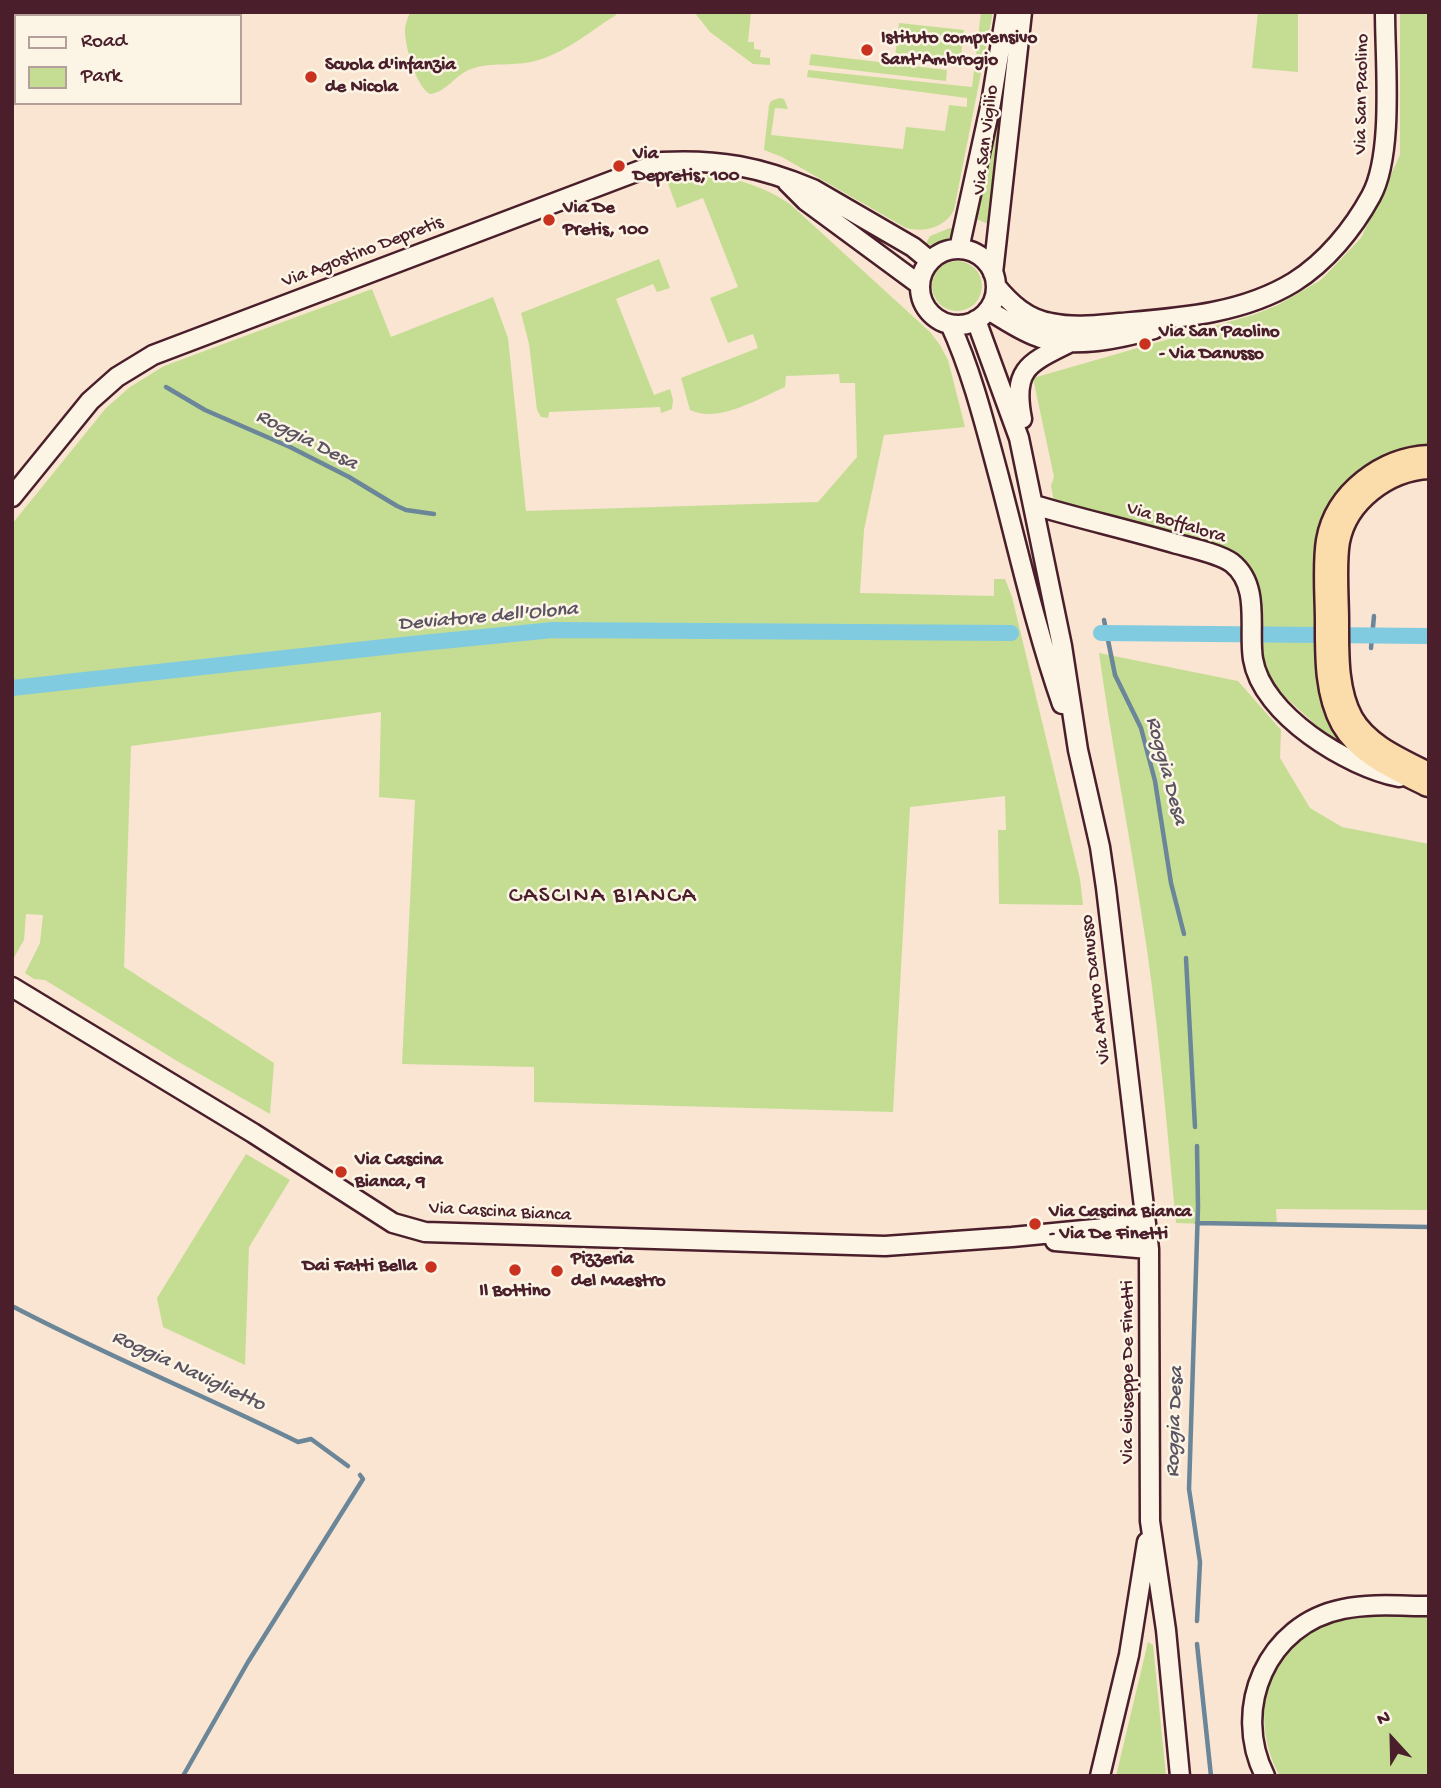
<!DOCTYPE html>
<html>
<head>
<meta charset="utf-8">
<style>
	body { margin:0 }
	#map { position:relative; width:1441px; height:1788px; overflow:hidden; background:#f9e5d1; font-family:"Gochi Hand",sans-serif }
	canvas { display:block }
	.frame { position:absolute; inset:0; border:14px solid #4a1f2b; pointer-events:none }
	.legend { position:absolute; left:14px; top:14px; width:228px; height:91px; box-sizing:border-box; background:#fcf5e5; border:2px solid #b59f9b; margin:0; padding:9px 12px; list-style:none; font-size:21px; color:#4a1f2b }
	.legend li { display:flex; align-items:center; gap:14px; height:35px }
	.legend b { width:35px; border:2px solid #b59f9b }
	.north { position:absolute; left:1357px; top:1704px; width:70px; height:70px; -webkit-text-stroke:5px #fcf5e5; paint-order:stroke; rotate:338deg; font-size:19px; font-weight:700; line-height:28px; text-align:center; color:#4a1f2b }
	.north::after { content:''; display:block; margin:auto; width:24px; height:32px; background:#4a1f2b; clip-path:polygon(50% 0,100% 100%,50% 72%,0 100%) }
</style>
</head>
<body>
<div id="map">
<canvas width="1441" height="1788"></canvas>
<div class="frame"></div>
<ul class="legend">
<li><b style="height:9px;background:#fcf5e5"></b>Road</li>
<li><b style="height:19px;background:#c4dd93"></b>Park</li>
</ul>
<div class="north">N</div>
</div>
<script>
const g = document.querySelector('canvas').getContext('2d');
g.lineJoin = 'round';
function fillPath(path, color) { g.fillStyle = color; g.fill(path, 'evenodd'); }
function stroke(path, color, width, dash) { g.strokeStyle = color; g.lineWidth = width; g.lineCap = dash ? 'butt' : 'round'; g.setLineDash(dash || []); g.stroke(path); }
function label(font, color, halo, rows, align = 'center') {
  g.font = font + ' "Gochi Hand",sans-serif'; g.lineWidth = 5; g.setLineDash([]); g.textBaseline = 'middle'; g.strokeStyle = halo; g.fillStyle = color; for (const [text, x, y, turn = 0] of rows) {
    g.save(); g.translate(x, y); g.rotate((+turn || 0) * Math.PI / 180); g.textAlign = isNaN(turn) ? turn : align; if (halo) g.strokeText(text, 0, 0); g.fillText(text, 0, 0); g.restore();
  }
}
fillPath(new Path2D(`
	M85 12H148V16H84Z
	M410 12H616V15C589 32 563 55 531 62 511 66 490 62 471 69 456 74 447 92 430 94 416 87 404 44 405 28 406 23 408 17 410 12Z
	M694 12H751L748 42H754V49L761 50 760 57 770 58V65L753 64 710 32Z
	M981 12H993L954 210C946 227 924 233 906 228L782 157 764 150 769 105 771 101 779 98 784 99 788 109 775 108 771 135 903 149 906 127 945 131 949 105 967 107V98L807 77 808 70 972 87Z
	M1258 12H1298V72L1252 68Z
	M1400 12H1429V455L1351 485 1330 718 1344 745 1320 729 1267 680 1230 554 1149 526 1055 506 1051 486 1054 477 1033 378 1253 315 1278 305 1321 280 1361 238 1400 155Z
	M899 23 964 30 960 65 895 57Z
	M811 54 947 70 946 81 809 65Z
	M1004 76 1007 77 990 224H988L974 218Z
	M697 175C732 176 761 185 790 204L930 332 940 345 948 360 965 427 884 435 864 530 860 593 994 596V579H1005L1012 597 1080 879 1083 905 999 904 998 830H1006L1005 796 910 807 893 1112 534 1102V1067L402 1064 415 800 379 797 381 712 131 746 124 967 274 1063 270 1114 177 1061 45 980 34 979 25 973 40 943 43 915 26 914 24 940 12 961V524L106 408 130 387 164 366 372 289 391 337 493 297 508 338 526 511 818 502 857 457 855 383H840L839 374 786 376 785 387C759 398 719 424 690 410L681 378 758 348 753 334 728 343 710 298 738 287 703 198 677 208 666 178Z
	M950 228 958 229C952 239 936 246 925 245L930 236Z
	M659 259 670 288 657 292 653 284 616 299 654 395 670 389 673 400 672 409 661 413 660 407 549 412 548 418 541 417 537 410 529 344 521 313Z
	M932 286a25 25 0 1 1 50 0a25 25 0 1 1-50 0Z
	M1099 653 1238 681 1281 730 1280 758 1310 808 1342 827 1429 844V1210L1276 1209 1277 1226 1176 1223C1166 1119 1158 1014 1141 911 1128 825 1111 740 1099 653Z
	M246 1154 290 1180 249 1247 245 1365 163 1327 157 1298Z
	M1429 1615V1776H1280C1246 1716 1268 1632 1343 1618 1367 1614 1404 1615 1429 1615Z
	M1148 1642 1153 1645 1166 1776H1116Z`), '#c4dd93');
stroke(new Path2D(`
	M166 387 205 410 290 447 349 477 397 506 406 510 434 514
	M1104 620 1115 675 1141 728 1155 781 1171 883 1184 934
	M1371 648 1374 616
	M1186 958 1195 1127
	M1197 1146 1198 1207 1189 1489 1200 1562 1197 1621
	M1197 1223 1429 1227
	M12 1306C105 1355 203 1395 298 1442L311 1439 348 1466
	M1197 1644 1211 1776
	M183 1776 248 1662 363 1479 360 1475`), '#6a8698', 4.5);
stroke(new Path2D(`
	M1101 633 1429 636
	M12 688 412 644 553 630 1011 633`), '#80cbe0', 16);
const minor = new Path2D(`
	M787 182 806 201 920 285
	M959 249 991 103 1006 12
	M920 287a38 38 0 1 1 76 0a38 38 0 1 1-76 0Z
	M993 273 1022 12
	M996 286C1011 304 1027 319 1051 323 1074 328 1097 325 1120 323 1179 318 1242 314 1294 282 1326 262 1353 229 1371 196 1394 154 1385 62 1385 12
	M988 310C1004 319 1023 333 1041 338 1076 348 1119 339 1154 329
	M976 320 1019 438 1062 646 1078 750 1100 847 1106 888 1149 1249 1150 1521 1166 1630 1180 1776
	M950 324C972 372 985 425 999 477 1019 553 1036 630 1062 704
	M1022 419C1012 368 1029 363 1071 342
	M12 497 90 401 117 377 153 355 662 162C719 159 760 167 813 189L913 247 930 261
	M1034 505C1081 519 1130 530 1177 544 1192 548 1220 554 1232 563 1261 586 1248 629 1253 659 1262 715 1348 767 1399 777
	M12 987 253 1133 393 1223 425 1232 885 1246 1012 1237 1146 1224
	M1055 1241 1149 1249
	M1100 1776 1129 1655 1147 1542
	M1265 1776C1231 1708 1267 1624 1343 1609 1371 1603 1401 1606 1429 1606`);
const motorway = new Path2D(`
	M1429 462C1385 464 1341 497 1333 541 1329 564 1332 598 1332 622 1332 654 1331 692 1347 721 1364 751 1400 765 1429 780`);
stroke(minor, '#4a1f2b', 23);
stroke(motorway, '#4a1f2b', 37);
stroke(minor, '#fcf5e5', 18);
stroke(motorway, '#fbddab', 32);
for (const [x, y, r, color] of [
	[867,50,7,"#c8321e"],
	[311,77,7,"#c8321e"],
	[619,166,7,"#c8321e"],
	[549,220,7,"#c8321e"],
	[1145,344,7,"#c8321e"],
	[341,1172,7,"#c8321e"],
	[1035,1224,7,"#c8321e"],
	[431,1267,7,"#c8321e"],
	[515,1270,7,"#c8321e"],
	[557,1271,7,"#c8321e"]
]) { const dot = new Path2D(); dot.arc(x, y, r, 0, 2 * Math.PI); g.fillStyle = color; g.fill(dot); stroke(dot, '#fcf5e5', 2.5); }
label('bold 19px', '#4a1f2b', '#fcf5e5', [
	["Istituto comprensivo",881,39],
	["Sant'Ambrogio",881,61],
	["Scuola d'infanzia",325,66],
	["de Nicola",325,88],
	["Via",633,155],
	["Depretis, 100",633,177],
	["Via De",563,209],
	["Pretis, 100",563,231],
	["Via San Paolino",1159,333],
	["- Via Danusso",1159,355],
	["Via Cascina",355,1161],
	["Bianca, 9",355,1183],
	["Via Cascina Bianca",1049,1213],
	["- Via De Finetti",1049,1235],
	["Pizzeria",571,1260],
	["del Maestro",571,1282],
	["Dai Fatti Bella",417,1267,"right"],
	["Il Bottino",515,1292,"center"]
], 'left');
label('19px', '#4a1f2b', '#fcf5e5', [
	["Via San Paolino",1363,94,-89],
	["Via San Vigilio",987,140,-83],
	["Via Agostino Depretis",363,253,-21],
	["Via Boffalora",1176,524,17],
	["Via Arturo Danusso",1097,989,-97],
	["Via Cascina Bianca",500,1213,3],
	["Via Giuseppe De Finetti",1129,1372,-90]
]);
label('italic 21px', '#5a5361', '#fcf5e5', [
	["Roggia Desa",306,441,27],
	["Deviatore dell'Olona",488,618,-5],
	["Roggia Desa",1165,771,75],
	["Roggia Naviglietto",188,1372,25],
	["Roggia Desa",1176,1422,-88]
]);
g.letterSpacing = '2px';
label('23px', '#4a1f2b', '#fcf5e5', [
	["CASCINA BIANCA",603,897]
]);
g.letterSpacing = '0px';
</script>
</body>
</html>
